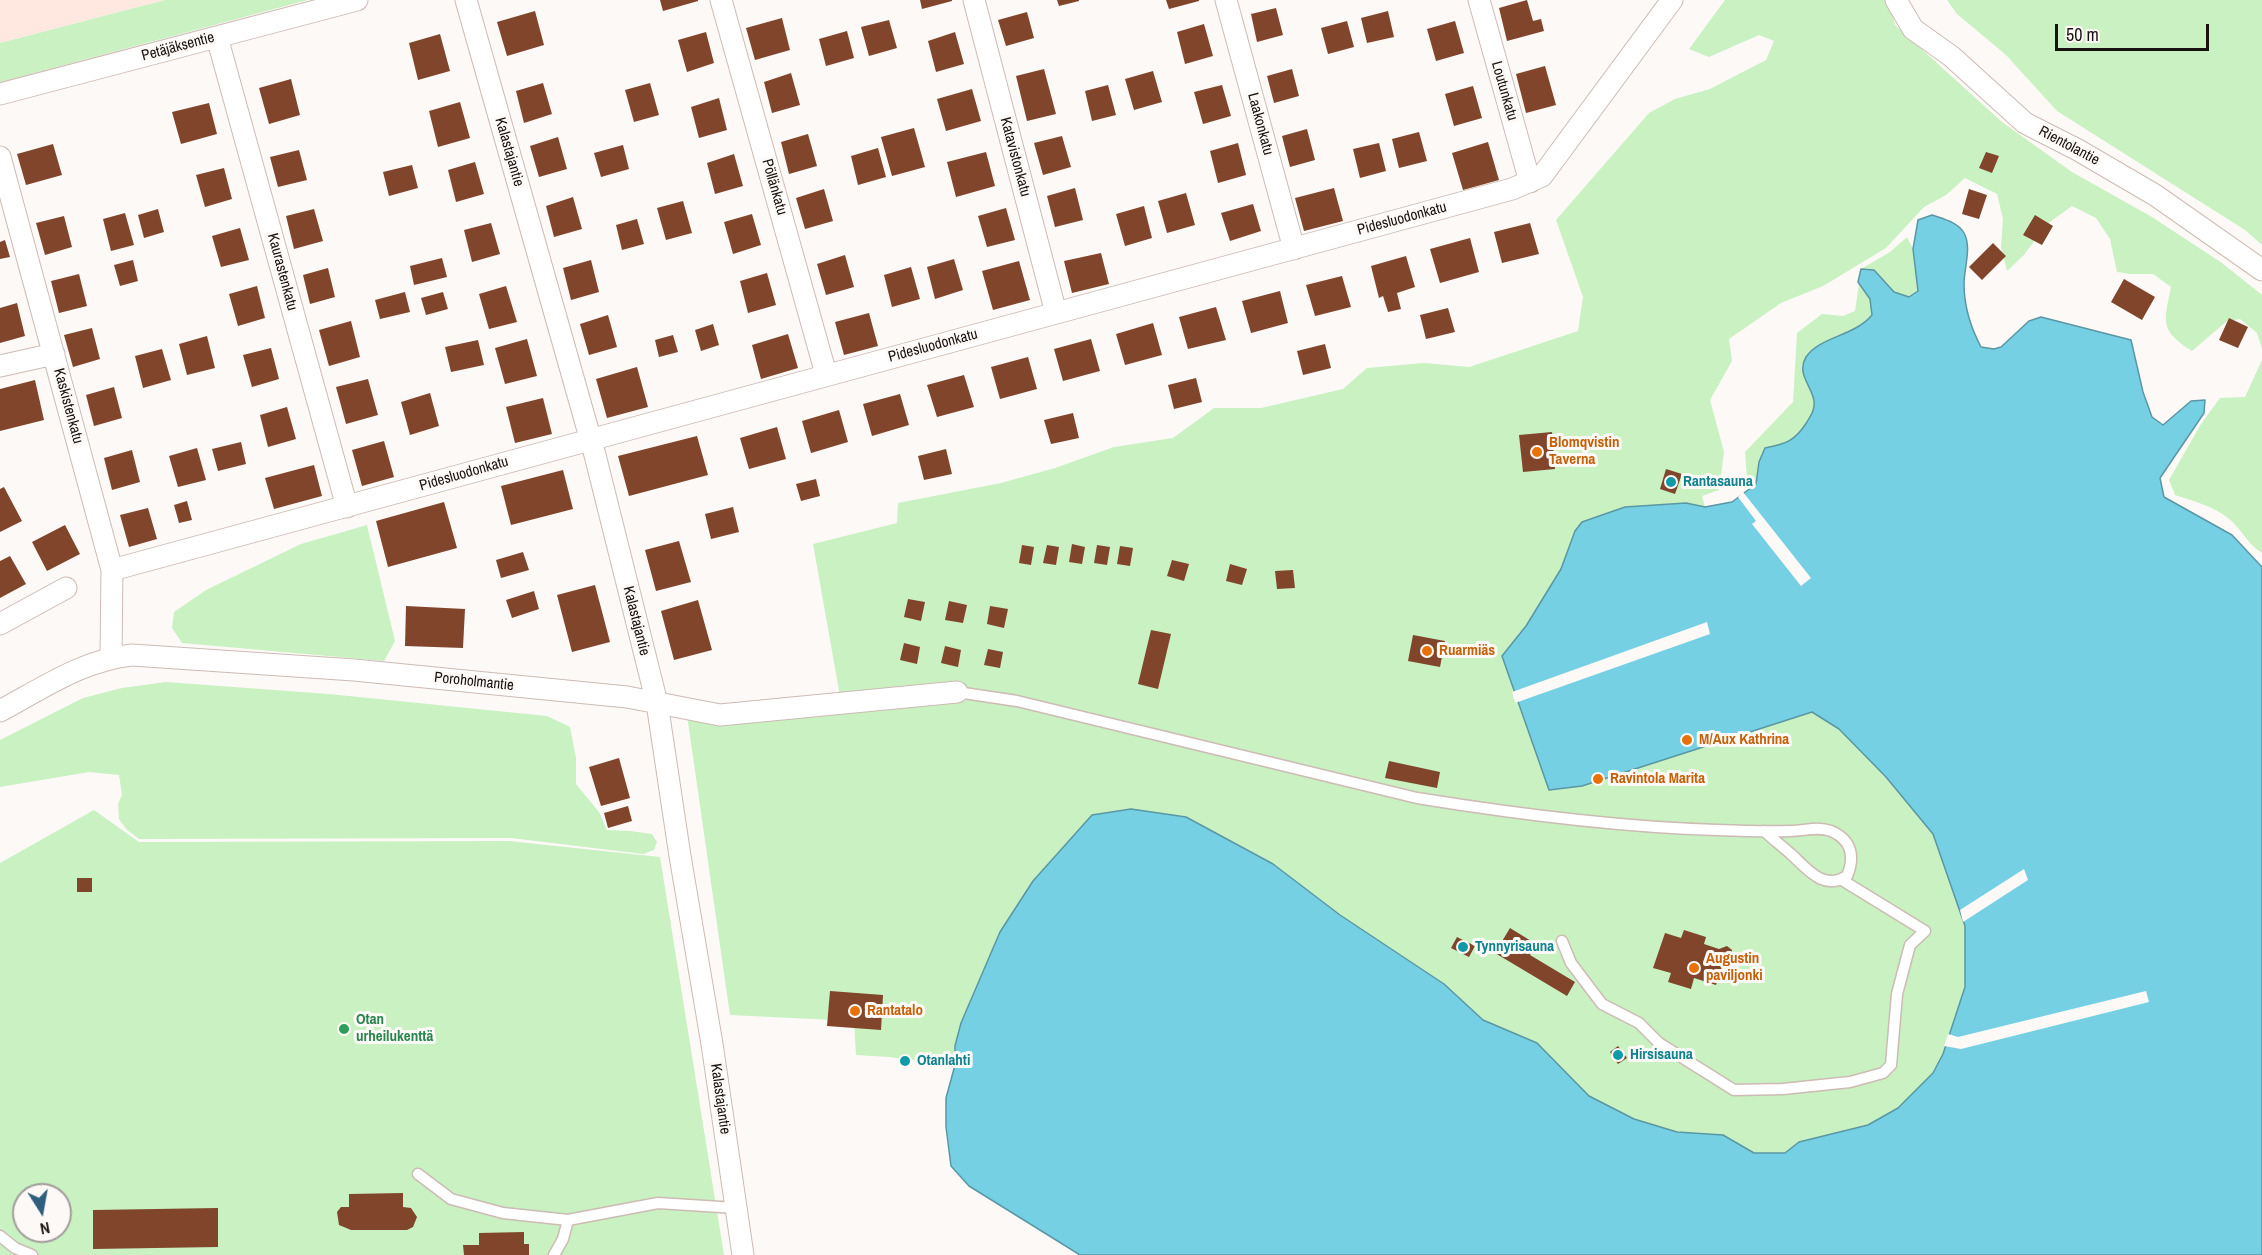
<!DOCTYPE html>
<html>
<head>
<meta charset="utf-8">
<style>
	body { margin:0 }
	#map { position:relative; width:2262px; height:1255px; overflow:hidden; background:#fdf9f7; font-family:"Archivo Narrow",sans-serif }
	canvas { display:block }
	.north { position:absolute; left:12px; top:1183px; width:60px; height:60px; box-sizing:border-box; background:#fdf9f7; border:2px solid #a29d9b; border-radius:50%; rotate:169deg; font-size:16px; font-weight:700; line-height:24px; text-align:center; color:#191310 }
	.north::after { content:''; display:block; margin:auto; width:21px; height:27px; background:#2e5f7d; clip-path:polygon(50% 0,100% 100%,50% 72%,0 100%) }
	.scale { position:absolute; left:2055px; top:24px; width:154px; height:27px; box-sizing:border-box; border:3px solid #191310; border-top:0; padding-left:8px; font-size:18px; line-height:21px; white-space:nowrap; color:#191310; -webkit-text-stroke:4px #fdf9f7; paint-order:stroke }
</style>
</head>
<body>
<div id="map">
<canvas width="2262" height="1255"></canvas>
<div class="north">N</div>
<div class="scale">50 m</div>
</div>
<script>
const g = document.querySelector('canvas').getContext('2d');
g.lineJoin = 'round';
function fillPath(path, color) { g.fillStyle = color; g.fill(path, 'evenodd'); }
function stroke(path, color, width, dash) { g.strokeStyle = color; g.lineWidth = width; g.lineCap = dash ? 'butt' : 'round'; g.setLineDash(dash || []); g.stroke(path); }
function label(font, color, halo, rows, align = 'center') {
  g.font = font + ' "Archivo Narrow",sans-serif'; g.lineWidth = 6; g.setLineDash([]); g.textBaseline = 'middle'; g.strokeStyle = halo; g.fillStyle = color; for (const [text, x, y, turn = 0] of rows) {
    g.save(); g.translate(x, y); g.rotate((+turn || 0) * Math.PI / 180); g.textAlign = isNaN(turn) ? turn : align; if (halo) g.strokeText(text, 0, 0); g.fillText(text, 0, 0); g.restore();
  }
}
fillPath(new Path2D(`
	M0 0H165L0 43Z`), '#fee8df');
fillPath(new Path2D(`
	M165 0H308L0 82V43Z
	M1725 0H1889L1895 25 2002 122 2072 172 2152 217 2222 263 2262 295V349L2257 333 2240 319 2227 321 2192 351C2159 330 2164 322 2171 287L2153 274H2130L2117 272 2110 239 2096 218 2072 206 2046 225 2024 255 2007 271 2001 247 2003 219 1997 194 1965 178 1946 195 1924 207 1886 248 1823 286 1781 303 1729 339 1732 361 1710 400 1724 452 1719 490 1702 496 1705 507 1686 503 1625 507 1582 522 1575 531 1561 569 1526 626 1502 656 1703 748 1812 712 1839 729 1886 777 1933 834 1965 926V987L1943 1054 1933 1073 1898 1108 1868 1125 1799 1142 1785 1153H1754L1723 1135 1677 1132 1634 1119 1589 1096 1537 1043 1483 1020 1444 984 1340 915 1273 864 1050 862 1033 881 1000 932 955 1046V1065L889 1057 856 1055 854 1021 730 1015 686 708 841 702 813 544 897 523 898 503 1001 483 1055 468 1114 447 1173 438 1214 408H1261L1343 389 1367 368 1424 363 1469 367 1578 331 1583 297 1556 220 1649 113 1675 99 1710 89 1766 60 1774 41 1759 35 1709 57 1689 49Z
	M1947 0H2262V245L2245 230 2057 111 2006 55 1957 14Z
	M1907 237 1913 249 1931 318 1756 484 1747 478 1745 452 1793 402 1797 333 1822 314 1843 316 1855 311 1861 269 1890 252Z
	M2262 360V553C2247 544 2241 528 2228 518 2213 506 2193 501 2175 495L2169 480 2201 424 2220 398 2245 397Z
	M367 525 395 641 384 661 182 643 172 628 174 612 206 590 301 544Z
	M166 682 329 694 547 716 570 727 576 758V784L599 812 607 830 630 831 652 834 657 842 654 850 643 854 511 838 139 839 126 829 119 819 118 804 122 795 119 775 89 772 0 787V740L83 698 122 688Z
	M94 810 139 842 509 841 660 857 724 1255H0V863ZM24 1195H60V1231H24Z`), '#c9f1c2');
const water = new Path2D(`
	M1932 215C1943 219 1958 222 1964 233 1972 247 1964 268 1964 284 1964 305 1971 328 1981 347L1994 349 2001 347 2029 321 2041 317 2131 340 2143 392 2152 417 2163 425 2191 401 2205 400 2204 413 2160 478 2164 497 2232 535 2262 567V1255H1080L969 1186 951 1166 946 1127V1098L955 1065V1046L961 1023 1000 932 1033 881 1092 815 1131 809 1186 817 1273 864 1340 915 1444 984 1483 1020 1537 1043 1589 1096 1634 1119 1677 1132 1723 1135 1754 1153H1785L1799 1142 1868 1125 1898 1108 1933 1073 1943 1054 1965 987V926L1933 834 1886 777 1839 729 1812 712 1582 786 1549 790 1502 656 1526 626 1561 569 1575 531 1582 522 1625 507 1686 503 1705 507 1732 502 1756 484 1759 462 1765 448C1786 444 1795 441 1807 422 1811 415 1815 410 1814 401 1812 386 1796 374 1806 357 1819 337 1855 336 1872 315L1870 299 1858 282 1861 269 1874 270 1894 292 1909 297 1918 291 1913 249 1918 220Z`);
fillPath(water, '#76d0e3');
stroke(water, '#5a97a4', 1.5);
fillPath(new Path2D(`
	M1743 492 1811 578 1801 586 1752 524 1756 521 1738 497Z
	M1707 622 1710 634 1515 703 1512 692Z
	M2024 869 2028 880 1963 922 1960 910Z
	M2146 991 2149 1002 1961 1049 1944 1046 1948 1034 1958 1037Z`), '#fdf9f7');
fillPath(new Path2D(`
	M660 0H698V1L663 11Z
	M920 0H952V1L922 9Z
	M1057 0H1079V1L1059 6Z
	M1166 0H1199V1L1169 9Z
	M1527 0 1533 21 1541 19 1544 31 1507 41 1499 8Z
	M1276 8 1283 35 1257 42 1251 14Z
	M535 11 544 45 507 56 497 22Z
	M1388 11 1394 37 1367 43 1361 18Z
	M1027 12 1034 38 1006 46 998 20Z
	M782 18 790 50 755 60 746 28Z
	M889 20 897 48 869 56 861 27Z
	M1347 21 1354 47 1328 54 1321 28Z
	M1455 21 1464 53 1436 61 1427 29Z
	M1204 24 1213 56 1185 64 1177 32Z
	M847 31 854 58 826 66 819 39Z
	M706 32 714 63 687 72 678 40Z
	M955 32 964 64 936 72 928 41Z
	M440 34 450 71 418 80 409 43Z
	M1545 66 1556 105 1526 113 1516 74Z
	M1044 69 1056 114 1027 121 1016 76Z
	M1292 69 1299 96 1274 103 1267 76Z
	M1153 71 1162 102 1134 110 1125 79Z
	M791 73 800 105 772 113 764 82Z
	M291 79 300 115 269 124 259 88Z
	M543 83 552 114 524 123 516 91Z
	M650 83 659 115 634 122 625 90Z
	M1108 85 1116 115 1092 121 1085 91Z
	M1222 85 1231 116 1203 124 1194 92Z
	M1473 86 1482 118 1454 126 1445 94Z
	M972 89 981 121 946 131 937 99Z
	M719 98 727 130 699 138 691 107Z
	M460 102 470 138 438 147 429 111Z
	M209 103 217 134 181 144 172 112Z
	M914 128 925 167 892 176 881 137Z
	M1307 129 1315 160 1290 167 1282 136Z
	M1419 132 1427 161 1399 168 1392 139Z
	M808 134 817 166 789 174 781 142Z
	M1062 136 1071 167 1043 175 1034 143Z
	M558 137 567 169 539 177 530 146Z
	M1488 142 1499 180 1463 190 1452 153Z
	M1238 143 1246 175 1218 183 1210 151Z
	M1379 143 1386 171 1360 178 1353 149Z
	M53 144 62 175 26 185 17 154Z
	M623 145 629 169 601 177 594 153Z
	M878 148 886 177 858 185 851 156Z
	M299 150 307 180 278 187 270 157Z
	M986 152 995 186 956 197 947 162Z
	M1986 152 1999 156 1992 173 1979 168Z
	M734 154 743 186 715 194 707 163Z
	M475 162 484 194 456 202 448 170Z
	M412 165 418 188 389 196 383 172Z
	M224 168 232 199 205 207 196 175Z
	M1075 188 1083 220 1055 227 1047 196Z
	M1334 188 1343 221 1304 231 1295 198Z
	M824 189 833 221 805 229 796 198Z
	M1969 189 1987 195 1979 219 1962 214Z
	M1186 193 1195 225 1167 233 1158 201Z
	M573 197 582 229 554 237 546 206Z
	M683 201 692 233 666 240 657 208Z
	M1253 204 1261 231 1230 241 1221 213Z
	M1144 206 1152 238 1125 246 1116 214Z
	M1006 208 1015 240 987 247 978 216Z
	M158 209 164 232 144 238 138 215Z
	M314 209 323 241 294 249 286 216Z
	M125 213 134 245 111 251 103 219Z
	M752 214 761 245 733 254 724 222Z
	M2035 215 2053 226 2042 245 2023 235Z
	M64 216 72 247 45 255 36 223Z
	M637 219 644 244 622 250 616 225Z
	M491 223 500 254 472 262 464 230Z
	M1530 223 1539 254 1502 263 1494 232Z
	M240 228 249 260 221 267 212 236Z
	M1470 238 1479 272 1440 283 1430 249Z
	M5 240 10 257 0 259V242Z
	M1993 243 2006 256 1982 280 1969 267Z
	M1101 253 1109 284 1072 293 1064 261Z
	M845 255 854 287 826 295 817 264Z
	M1406 256 1415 287 1397 293 1401 309 1388 312 1383 296 1379 298 1371 266Z
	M442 258 447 277 414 285 410 266Z
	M954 259 963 290 935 299 927 267Z
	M133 260 138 281 120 286 114 265Z
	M591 260 599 292 571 300 563 268Z
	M1019 261 1030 300 993 310 982 271Z
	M911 267 920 299 892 307 884 275Z
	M328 268 335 297 310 304 303 275Z
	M767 273 776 305 748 313 740 281Z
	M79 274 87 306 59 313 51 281Z
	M1342 276 1351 307 1315 316 1306 285Z
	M2124 279 2155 297 2142 320 2111 302Z
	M257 286 265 318 238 326 229 294Z
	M506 286 517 322 489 329 479 294Z
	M1280 291 1288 323 1251 333 1242 301Z
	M405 292 410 312 380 319 375 300Z
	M443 292 448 309 426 315 421 298Z
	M17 303 25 336 0 343V308Z
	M1216 307 1226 340 1188 349 1179 317Z
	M1448 308 1455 332 1426 339 1420 315Z
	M869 313 878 346 844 355 835 322Z
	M608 315 617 347 589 355 580 324Z
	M2229 318 2248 327 2238 348 2219 340Z
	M351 321 360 357 329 366 319 330Z
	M1153 323 1162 355 1125 365 1116 334Z
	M713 324 719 345 701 351 695 330Z
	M92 328 100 359 73 367 64 335Z
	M788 334 798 368 761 379 752 345Z
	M673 335 678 352 659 357 655 340Z
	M207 336 215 368 187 375 179 344Z
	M527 339 537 376 505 384 495 348Z
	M1091 339 1100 371 1063 381 1054 349Z
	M478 340 484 365 451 372 445 347Z
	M1325 344 1331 368 1303 375 1297 351Z
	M271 348 279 379 252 387 243 355Z
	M162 349 171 380 143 388 135 356Z
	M1028 357 1037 389 1000 399 991 367Z
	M637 367 648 407 607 418 596 379Z
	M964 375 974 407 937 417 927 385Z
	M1196 378 1202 402 1174 409 1168 385Z
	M368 379 378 415 346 424 336 387Z
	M35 380 44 420 0 431V389Z
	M114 387 122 418 94 426 86 395Z
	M430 393 439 426 410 435 401 402Z
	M900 394 909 425 872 436 863 404Z
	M543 398 552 434 515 443 506 407Z
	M287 407 296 439 268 447 260 415Z
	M839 410 848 442 811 453 802 421Z
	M1073 413 1079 438 1051 444 1044 420Z
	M777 427 786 459 749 469 740 438Z
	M1552 432 1555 469 1523 472 1519 435Z
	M697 436 708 475 629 496 618 456Z
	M384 441 394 477 362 486 352 450Z
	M241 442 246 464 218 471 212 449Z
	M197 448 206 480 178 487 169 456Z
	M946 449 952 474 924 480 918 456Z
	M132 450 140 482 112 490 104 458Z
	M314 465 322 496 274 509 265 478Z
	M1666 469 1682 474 1675 494 1660 489Z
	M563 470 573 509 511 525 501 486Z
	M816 479 820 496 801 501 796 484Z
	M4 487 22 521 0 532V489Z
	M187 501 192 520 179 523 174 505Z
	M444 502 457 548 388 567 376 521Z
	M733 507 739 532 711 539 705 514Z
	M148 508 157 539 129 547 120 515Z
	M65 525 80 554 47 571 32 542Z
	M679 541 691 582 656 591 645 550Z
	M1072 544 1085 547 1082 564 1069 562Z
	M1022 545 1034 547 1031 565 1019 563Z
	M1047 545 1059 547 1056 565 1043 563Z
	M1097 545 1110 547 1107 565 1094 563Z
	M1120 546 1133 548 1130 566 1117 564Z
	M523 552 529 570 501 578 496 560Z
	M10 556 26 584 0 598V561Z
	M1172 560 1189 564 1184 581 1167 576Z
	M1230 564 1247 569 1242 585 1226 581Z
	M1293 570 1295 588 1277 589 1275 571Z
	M595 585 610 642 572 652 557 595Z
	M534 591 539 609 512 618 506 600Z
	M908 599 925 602 921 621 904 617Z
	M698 600 712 650 674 660 661 611Z
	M949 601 967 605 963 623 945 620Z
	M406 606 465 609 463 648 405 646Z
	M990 606 1008 609 1004 628 987 624Z
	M1151 630 1171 634 1158 689 1138 684Z
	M1413 635 1445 641 1440 667 1408 661Z
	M904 643 920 647 917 664 900 660Z
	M945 646 961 650 958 667 941 663Z
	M988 649 1003 652 1000 668 984 665Z
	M619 758 630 798 601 806 589 767Z
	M1389 761 1440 772 1437 788 1385 778Z
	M628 806 632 821 608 828 604 813Z
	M77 878H92V892H77Z
	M1510 928 1536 944 1530 955 1575 982 1567 996 1495 953Z
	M1684 930 1706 937 1704 944 1719 949 1727 946 1732 950V957L1724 960 1716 985 1694 978 1691 989 1668 982 1671 973 1653 968 1665 933 1681 938Z
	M1457 937 1475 946 1469 957 1451 948Z
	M830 991 883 995 881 1030 827 1026Z
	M1618 1046 1627 1058 1618 1064 1610 1052Z
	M403 1193V1207L411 1208 417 1217 413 1227 407 1230H351L339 1225 337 1212 341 1207H349V1194Z
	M218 1208V1247L93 1249V1210Z
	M524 1232V1244H529V1255H464L463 1245H479V1233Z`), '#80452b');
const lane = new Path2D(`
	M957 692 1017 701 1417 798C1516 814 1617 827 1717 830 1741 831 1766 832 1790 831 1804 831 1817 826 1831 831 1852 840 1855 857 1847 876 1824 891 1808 870 1792 855 1783 847 1773 839 1764 831
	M1562 941 1571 963 1602 1004 1639 1023 1659 1043 1734 1090 1783 1089 1850 1082 1883 1073 1891 1065 1897 994 1910 945 1925 931 1842 880
	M418 1174 451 1199 503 1213 568 1220
	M0 1236 15 1248 32 1255
	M554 1255 563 1239 568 1220 658 1203 736 1208`);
const street = new Path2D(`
	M466 0 595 455 657 703 680 856 712 1044 743 1255
	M721 0 826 374
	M974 0 1056 313
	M1226 0 1294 249
	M1479 0 1530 182
	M1896 0 1913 29 1951 56 2025 123 2078 150 2155 195 2262 270
	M217 37 347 507
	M0 94 357 0
	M0 157 112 570 111 657
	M0 366 54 354
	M112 570 1512 189 1542 176 1672 0
	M0 624 66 588
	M0 711C43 688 83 660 132 655L354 670 627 697 720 715 957 692`);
stroke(lane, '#cdbbb4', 13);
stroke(street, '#cdbbb4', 23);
stroke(lane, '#fff', 10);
stroke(street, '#fff', 21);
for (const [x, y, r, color] of [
	[1537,452,6,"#e8710a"],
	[1671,482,6,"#0f9aa8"],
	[1427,651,6,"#e8710a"],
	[1687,740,6,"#e8710a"],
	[1598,779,6,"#e8710a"],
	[1463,947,6,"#0f9aa8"],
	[1694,968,6,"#e8710a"],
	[855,1011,6,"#e8710a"],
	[344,1029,6,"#2e9e5b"],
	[1618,1055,6,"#0f9aa8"],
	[905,1061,6,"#0f9aa8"]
]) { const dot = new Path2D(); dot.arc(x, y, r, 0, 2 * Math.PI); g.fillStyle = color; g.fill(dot); stroke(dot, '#fdf9f7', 2); }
label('15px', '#191310', '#fdf9f7', [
	["Petäjäksentie",178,47,-15],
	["Loutunkatu",1504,91,74],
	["Laakonkatu",1260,124,75],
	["Rientolantie",2069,146,28],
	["Kalastajantie",509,152,74],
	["Katavistonkatu",1015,157,75],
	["Pöllänkatu",774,187,74],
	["Pidesluodonkatu",1402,219,-15],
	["Kaurastenkatu",282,272,75],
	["Pidesluodonkatu",933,346,-15],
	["Kaskistenkatu",68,406,75],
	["Pidesluodonkatu",464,474,-16],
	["Kalastajantie",636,621,76],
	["Poroholmantie",474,682,6],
	["Kalastajantie",720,1099,82]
]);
label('bold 15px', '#c56008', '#fdf9f7', [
	["Blomqvistin",1549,443],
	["Taverna",1549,460],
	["Ruarmiäs",1439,651],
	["M/Aux Kathrina",1699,740],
	["Ravintola Marita",1610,779],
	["Augustin",1706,959],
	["paviljonki",1706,976],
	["Rantatalo",867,1011]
], 'left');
label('bold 15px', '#0d838f', '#fdf9f7', [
	["Rantasauna",1683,482],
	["Tynnyrisauna",1475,947],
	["Hirsisauna",1630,1055],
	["Otanlahti",917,1061]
], 'left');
label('bold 15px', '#27864d', '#fdf9f7', [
	["Otan",356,1020],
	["urheilukenttä",356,1037]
], 'left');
</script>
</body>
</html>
